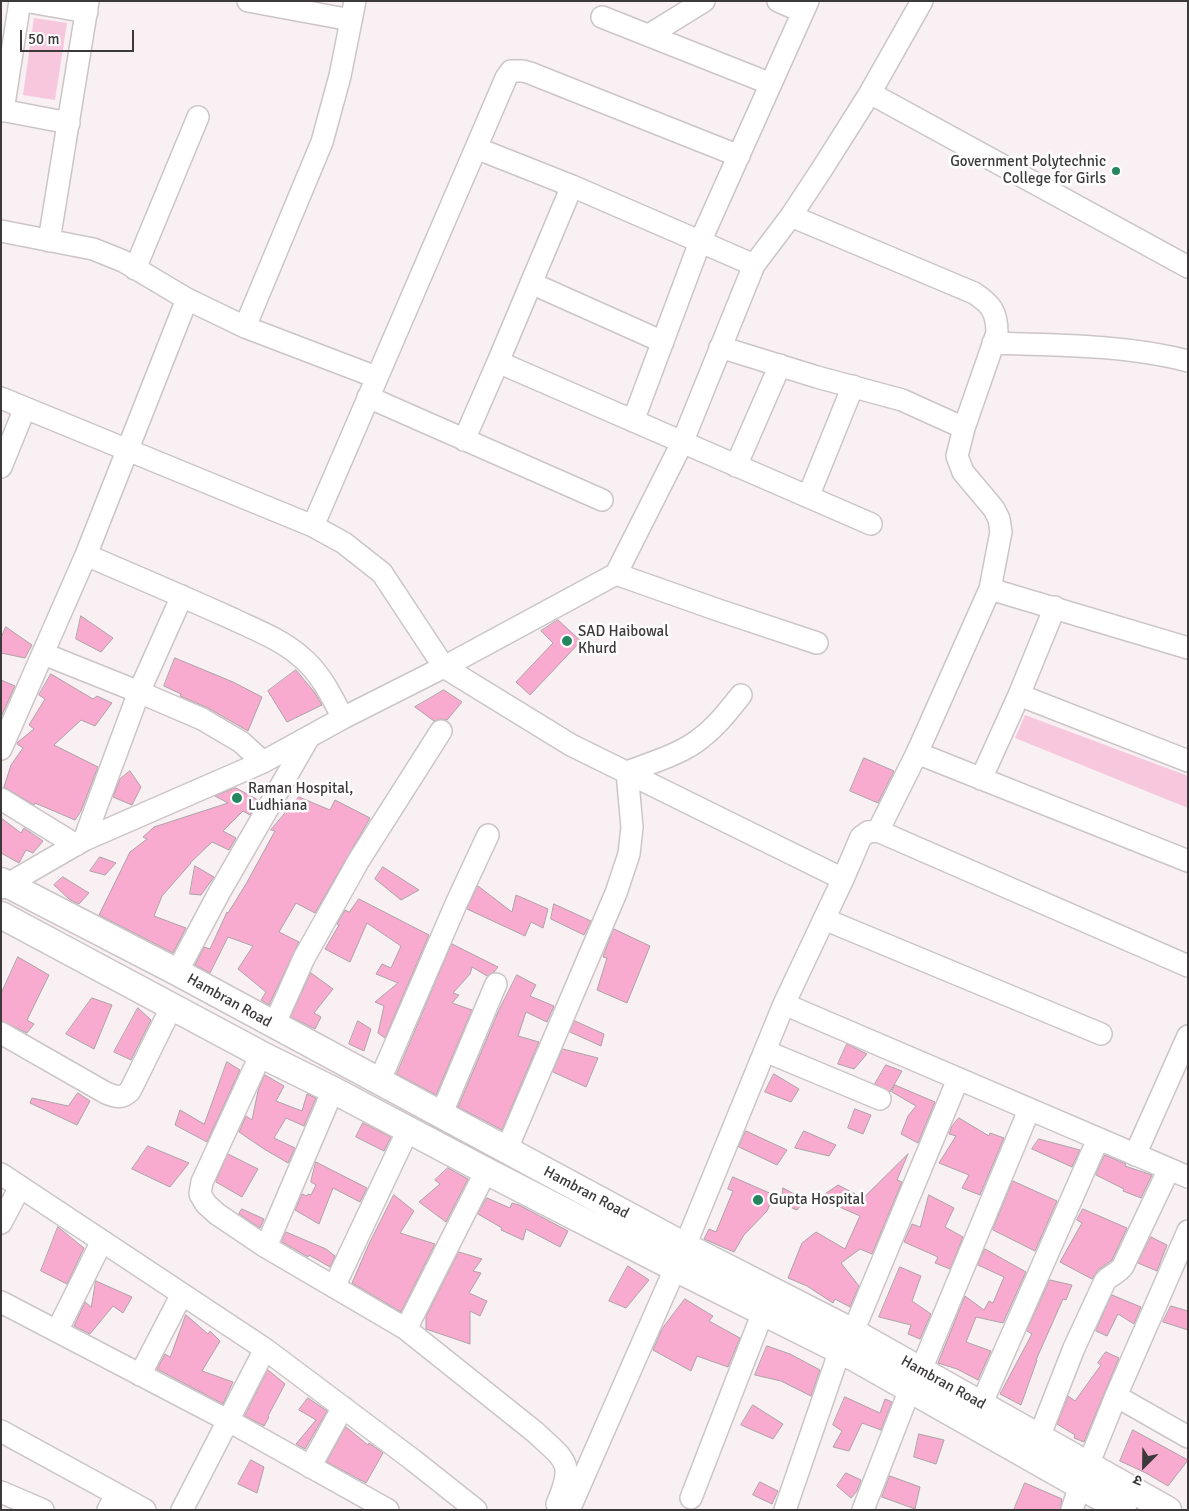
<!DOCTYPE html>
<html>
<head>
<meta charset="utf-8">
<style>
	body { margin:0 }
	#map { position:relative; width:1189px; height:1511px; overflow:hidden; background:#f8f0f3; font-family:Signika,"Noto Sans Devanagari",sans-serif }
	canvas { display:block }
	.frame { position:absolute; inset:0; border:2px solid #3c393b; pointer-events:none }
	.north { position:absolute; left:1119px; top:1441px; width:50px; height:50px; -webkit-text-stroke:4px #fff; paint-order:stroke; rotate:203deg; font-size:14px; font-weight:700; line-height:20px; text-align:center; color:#3c393b }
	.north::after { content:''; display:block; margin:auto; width:18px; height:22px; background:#3c393b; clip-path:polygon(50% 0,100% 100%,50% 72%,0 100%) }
	.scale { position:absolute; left:20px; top:30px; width:114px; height:22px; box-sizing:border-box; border:2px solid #3c393b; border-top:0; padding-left:6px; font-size:15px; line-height:18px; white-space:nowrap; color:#3c393b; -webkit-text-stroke:4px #fff; paint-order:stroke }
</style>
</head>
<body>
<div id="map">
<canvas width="1189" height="1511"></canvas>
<div class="frame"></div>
<div class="north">उ</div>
<div class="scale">50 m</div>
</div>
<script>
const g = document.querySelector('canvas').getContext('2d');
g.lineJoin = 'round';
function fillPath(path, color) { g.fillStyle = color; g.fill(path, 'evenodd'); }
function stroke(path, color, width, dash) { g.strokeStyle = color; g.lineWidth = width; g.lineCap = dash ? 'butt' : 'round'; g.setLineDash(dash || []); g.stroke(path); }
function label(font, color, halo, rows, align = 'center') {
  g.font = font + ' Signika,sans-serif'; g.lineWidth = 5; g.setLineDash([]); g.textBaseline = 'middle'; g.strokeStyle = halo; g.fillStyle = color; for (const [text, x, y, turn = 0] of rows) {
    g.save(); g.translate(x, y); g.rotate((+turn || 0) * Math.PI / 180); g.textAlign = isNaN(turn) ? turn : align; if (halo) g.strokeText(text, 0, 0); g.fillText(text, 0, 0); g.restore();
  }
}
fillPath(new Path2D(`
	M34 18 67 23 55 100 23 95Z
	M1025 715 1188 776V808L1015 738Z`), '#f7c7dd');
const building = new Path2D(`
	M81 616 113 638 101 652 76 639Z
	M558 620 581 641 530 695 516 682 553 643 541 631Z
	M6 627 32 645 25 658 1 653V638Z
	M175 658 233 682 262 697 248 731 208 708 180 696 181 694 164 686Z
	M296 670 315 693 322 705 287 722 268 691Z
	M51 674 93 699 97 696 112 703 95 726 81 720 54 745 98 767 81 811 75 820 35 803 34 805 4 787 11 765 23 748 17 744 18 742 34 729 29 725 45 699 39 695Z
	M1 680 15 686 1 717Z
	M444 690 462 702 447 720 441 719 434 721 415 707Z
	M864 758 894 771 878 803 850 791Z
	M130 771 141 787 132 805 113 797 120 779Z
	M236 788 258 800 250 815 243 811 223 831 236 838 229 850 212 842 190 863H191L162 896 154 916 186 928 173 953 99 915 130 852 147 839 143 837 154 827 228 803 215 796Z
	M299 797 330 810 335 800 370 818 315 913 296 903 279 932 299 942 269 1005 261 1000 266 992 238 969 253 946 228 937 210 973 195 965 204 947 210 949 227 912 228 913 246 884 275 831 271 830Z
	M1 818 21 833 24 828 43 841 33 853 26 850 19 863 1 853Z
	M100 857 116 863 105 875 90 871Z
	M195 866 214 877 201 895 190 894Z
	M383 867 419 890 401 900 375 879Z
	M63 877 89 893 79 904 70 900 54 885Z
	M478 886 512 912 516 895 548 909 543 928 531 922 525 936 467 909Z
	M359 899 429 935 385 1038 378 1033 384 1006 375 1002 398 983 376 974 382 964 391 968 401 946 367 923 350 962 325 949 339 925 337 924 345 910 349 912Z
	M554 904 591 921 584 935 551 919Z
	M614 929 650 946 627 1003 597 990 607 958 603 957 605 951Z
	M452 944 498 967 494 972 487 976 472 967 470 974 453 993 459 995 452 1003 472 1010 436 1095 397 1074Z
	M18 957 49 975 27 1020 34 1024 27 1033 1 1021V994Z
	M311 973 333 989 314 1013 321 1017 315 1029 291 1017Z
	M517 975 536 985 530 996 554 1006 547 1022 526 1012 518 1036 539 1042 502 1130 458 1107 499 1010Z
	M92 998 112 1005 94 1049 66 1034Z
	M138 1008 151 1020 131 1060 114 1052Z
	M358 1021 371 1029 364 1051 349 1044Z
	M575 1021 604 1034 601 1046 570 1032Z
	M847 1044 867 1054 854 1069 838 1064Z
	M563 1049 598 1058 586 1087 553 1072Z
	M227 1062 240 1070 207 1142 175 1125 180 1110 204 1124Z
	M886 1065 902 1071 890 1092 875 1084Z
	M774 1074 799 1089 791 1102 765 1092Z
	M265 1075 284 1086 276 1101 302 1111 307 1094 316 1098 304 1126 286 1118 274 1138 295 1148 288 1163 264 1149 239 1132 246 1116 252 1120 258 1091Z
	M895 1085 935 1102 918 1143 901 1134 908 1116 916 1106 892 1092Z
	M78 1093 90 1101 77 1125 30 1103 32 1098 68 1106Z
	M855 1109 871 1115 863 1134 848 1128Z
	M959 1118 989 1136 990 1133 1004 1138 980 1195 962 1188 969 1175 939 1163 956 1136 949 1134 952 1126Z
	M363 1123 391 1137 384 1151 356 1137Z
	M746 1131 787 1150 777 1165 739 1147Z
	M804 1131 836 1145 829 1156 795 1148Z
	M1039 1139 1080 1150 1072 1167 1032 1149Z
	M148 1146 189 1163 170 1187 132 1169Z
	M228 1154 258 1169 242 1197 216 1182Z
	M908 1154 897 1180 902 1182 872 1254 860 1249 841 1263 859 1286 850 1307 835 1299 833 1303 807 1286 788 1278 802 1243 816 1232 845 1249 860 1216 819 1198 838 1185 863 1198Z
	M1105 1155 1126 1164 1125 1166 1152 1175 1141 1198 1123 1191 1124 1189 1096 1175Z
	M316 1162 367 1188 360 1202 333 1188 319 1224 295 1210 302 1194 307 1196 308 1194 311 1195 316 1185 311 1182Z
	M448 1168 468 1179 446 1222 419 1202 440 1184 435 1180Z
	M733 1177 774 1195 767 1211 744 1235 734 1252 704 1239 709 1229 716 1232 733 1191 728 1189Z
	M1013 1181 1057 1201 1035 1251 993 1230Z
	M783 1188 805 1200 797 1210 782 1204Z
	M394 1195 414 1211 400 1233 435 1244 401 1312 352 1283 369 1244Z
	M929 1195 954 1208 945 1227 963 1237 950 1269 935 1263 938 1257 904 1242 912 1224 920 1227Z
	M487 1198 510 1208 512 1203 519 1205 568 1231 560 1247 526 1229 523 1240 501 1230 502 1228 478 1214Z
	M242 1209 264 1219 260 1228 239 1214Z
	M1083 1209 1127 1228 1112 1260 1098 1270 1092 1279 1060 1262 1082 1223 1077 1220Z
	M58 1227 84 1248 67 1284 41 1271Z
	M286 1232 326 1249 335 1256 330 1267 309 1255 308 1257 282 1242Z
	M1151 1237 1167 1245 1157 1271 1138 1263Z
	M985 1249 1026 1272 1003 1323 976 1317 966 1342 991 1351 978 1380 957 1369 938 1363 965 1296 984 1310 989 1301 993 1303 1004 1277 978 1265Z
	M459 1252 482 1259 473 1271 481 1273 469 1293 487 1301 480 1316 470 1311V1344L426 1329V1317Z
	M628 1266 649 1280 626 1308 609 1301Z
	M900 1267 921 1276 912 1301 931 1314 920 1339 908 1334 911 1325 879 1317Z
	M1050 1280 1072 1285 1066 1300 1063 1299 1036 1360H1037L1021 1405 1000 1394 1032 1334 1027 1331Z
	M96 1281 132 1297 123 1313 113 1306 90 1334 74 1326 85 1302 91 1307Z
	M1112 1295 1141 1307 1134 1324 1118 1314 1107 1336 1096 1331Z
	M685 1299 713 1316 709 1321 740 1338 728 1367 697 1356 691 1371 653 1350 662 1329Z
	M1171 1306 1188 1311V1330L1163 1322Z
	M186 1315 208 1334 210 1331 220 1341 202 1371 233 1382 223 1404 157 1369 165 1354 170 1357Z
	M767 1346 790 1354 820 1370 811 1396 781 1381 755 1375Z
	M1106 1352 1119 1358 1084 1442 1074 1438 1075 1435 1057 1424 1068 1396 1075 1401 1101 1365 1098 1363Z
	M268 1370 285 1384 268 1416 269 1417 264 1426 245 1416Z
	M845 1397 880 1413 885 1399 892 1402 881 1430 862 1423 849 1451 833 1447 842 1431 833 1425Z
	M308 1398 327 1411 305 1449 296 1444 316 1420 299 1410Z
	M753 1405 783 1424 773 1439 741 1425Z
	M346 1427 368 1445 369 1443 383 1453 366 1483 327 1462Z
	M1133 1430 1188 1460 1168 1486 1146 1473 1120 1461Z
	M919 1434 944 1440 936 1464 914 1457Z
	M251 1460 264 1467 257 1493 238 1484Z
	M846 1473 861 1480 857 1491 851 1498 837 1486Z
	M890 1476 920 1487 915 1509 882 1497Z
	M760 1482 778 1491 772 1504 753 1495Z
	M1025 1483 1062 1499 1060 1510H1014Z`);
fillPath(building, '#f8aacf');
stroke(building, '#aba3a6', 1);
const minor = new Path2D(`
	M24 1 87 12
	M248 1 351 20
	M778 1 803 12
	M602 17 771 84
	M649 35 704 1
	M870 93 1188 267
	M1 110 69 123
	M3 111 20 1
	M476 148 506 78 511 71H523L530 73 739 156
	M572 186 498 362 871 524
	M791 216 974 293C991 304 997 312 997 333L964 428 957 456 963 472 994 509 999 519 1001 532 990 589
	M1 231 93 249 123 261 187 299 245 327 376 377
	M49 241 88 1
	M135 269 198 117
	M531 283 663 342
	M245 327 322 142 340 76 355 1
	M993 343C1056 345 1127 345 1188 361
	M720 347 817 377 902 400 964 428
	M368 397 602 500
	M1 398 313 526 344 543 382 573 444 667 571 745 843 879 784 1004 685 1246 569 1510
	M633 421 700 242 808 1
	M464 440 498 362
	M736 466 780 365
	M1 467 25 408
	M808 497 853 386
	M313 526 476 148 572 186 754 265
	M86 555C135 576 184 597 233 619 256 630 280 639 300 656 320 672 331 695 343 718
	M616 574 718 610 817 643
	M44 654 139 692 202 719 241 742 263 762
	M1019 695 1188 761
	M1 749 86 555 187 299
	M917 753 1188 861
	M981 779 1019 695 1055 607
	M1 799 76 845
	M878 831 1188 966
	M84 840 139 692 182 596
	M843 879 861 837 868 832 878 831 917 753 990 589 1188 648
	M1 888 84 840 263 762 343 718 444 667 616 574 682 443 754 265 791 216 822 169 870 93 922 1
	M824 919 1101 1034
	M177 972 219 893 309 737
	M784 1004 1188 1177
	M274 1025 304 958 359 860 441 731
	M1 1033 106 1093C116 1097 122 1099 130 1091L172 1006
	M765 1051 880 1099
	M261 1054 202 1182 200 1194 206 1204 217 1214 266 1247 406 1329 535 1432C566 1461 575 1462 557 1504
	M379 1082 456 904 488 835
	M441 1115 496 984
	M506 1151 616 893 629 854 632 827 627 772C650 763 682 754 701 738 717 726 729 710 741 695
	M1135 1155 1188 1036
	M1 1174 265 1349 413 1460 476 1510
	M1 1223 20 1187
	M266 1247 333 1090
	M334 1287 408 1130
	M1 1302 229 1421 388 1510
	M406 1329 486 1171
	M57 1331 102 1241
	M853 1332 958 1079
	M921 1370 1029 1110
	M140 1375 182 1294
	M1116 1396 1188 1437
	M981 1405 1098 1139
	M1 1431 116 1494 108 1510
	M1039 1437 1074 1348 1105 1281C1111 1274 1118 1274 1123 1266L1169 1169
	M310 1467 343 1407
	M1 1492 43 1510
	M116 1494 145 1510
	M691 1498 763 1312
	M182 1510 265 1349
	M785 1510 840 1350
	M863 1510 910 1389
	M1072 1510 1080 1485 1116 1396 1188 1231`);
const major = new Path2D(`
	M1 881 177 972 685 1246 853 1332 1168 1510
	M1 915 266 1057 333 1090 486 1171 675 1268 853 1357 1123 1510`);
stroke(minor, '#ccc5c8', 24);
stroke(major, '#ccc5c8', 29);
stroke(minor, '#fff', 21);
stroke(major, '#fff', 26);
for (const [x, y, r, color] of [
	[1116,171,5,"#24865f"],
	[567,641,6,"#24865f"],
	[237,798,6,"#24865f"],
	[758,1200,6,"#24865f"]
]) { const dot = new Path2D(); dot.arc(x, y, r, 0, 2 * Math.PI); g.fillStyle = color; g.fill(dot); stroke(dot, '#fff', 2); }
label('15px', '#3c393b', '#fff', [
	["Government Polytechnic",1106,162,"right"],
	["College for Girls",1106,179,"right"],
	["SAD Haibowal",578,632],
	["Khurd",578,649],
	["Raman Hospital,",248,789],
	["Ludhiana",248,806],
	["Gupta Hospital",769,1200]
], 'left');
label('15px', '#3c393b', '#fff', [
	["Hambran Road",229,1001,29],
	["Hambran Road",586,1193,28],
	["Hambran Road",943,1383,29]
]);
</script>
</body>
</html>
